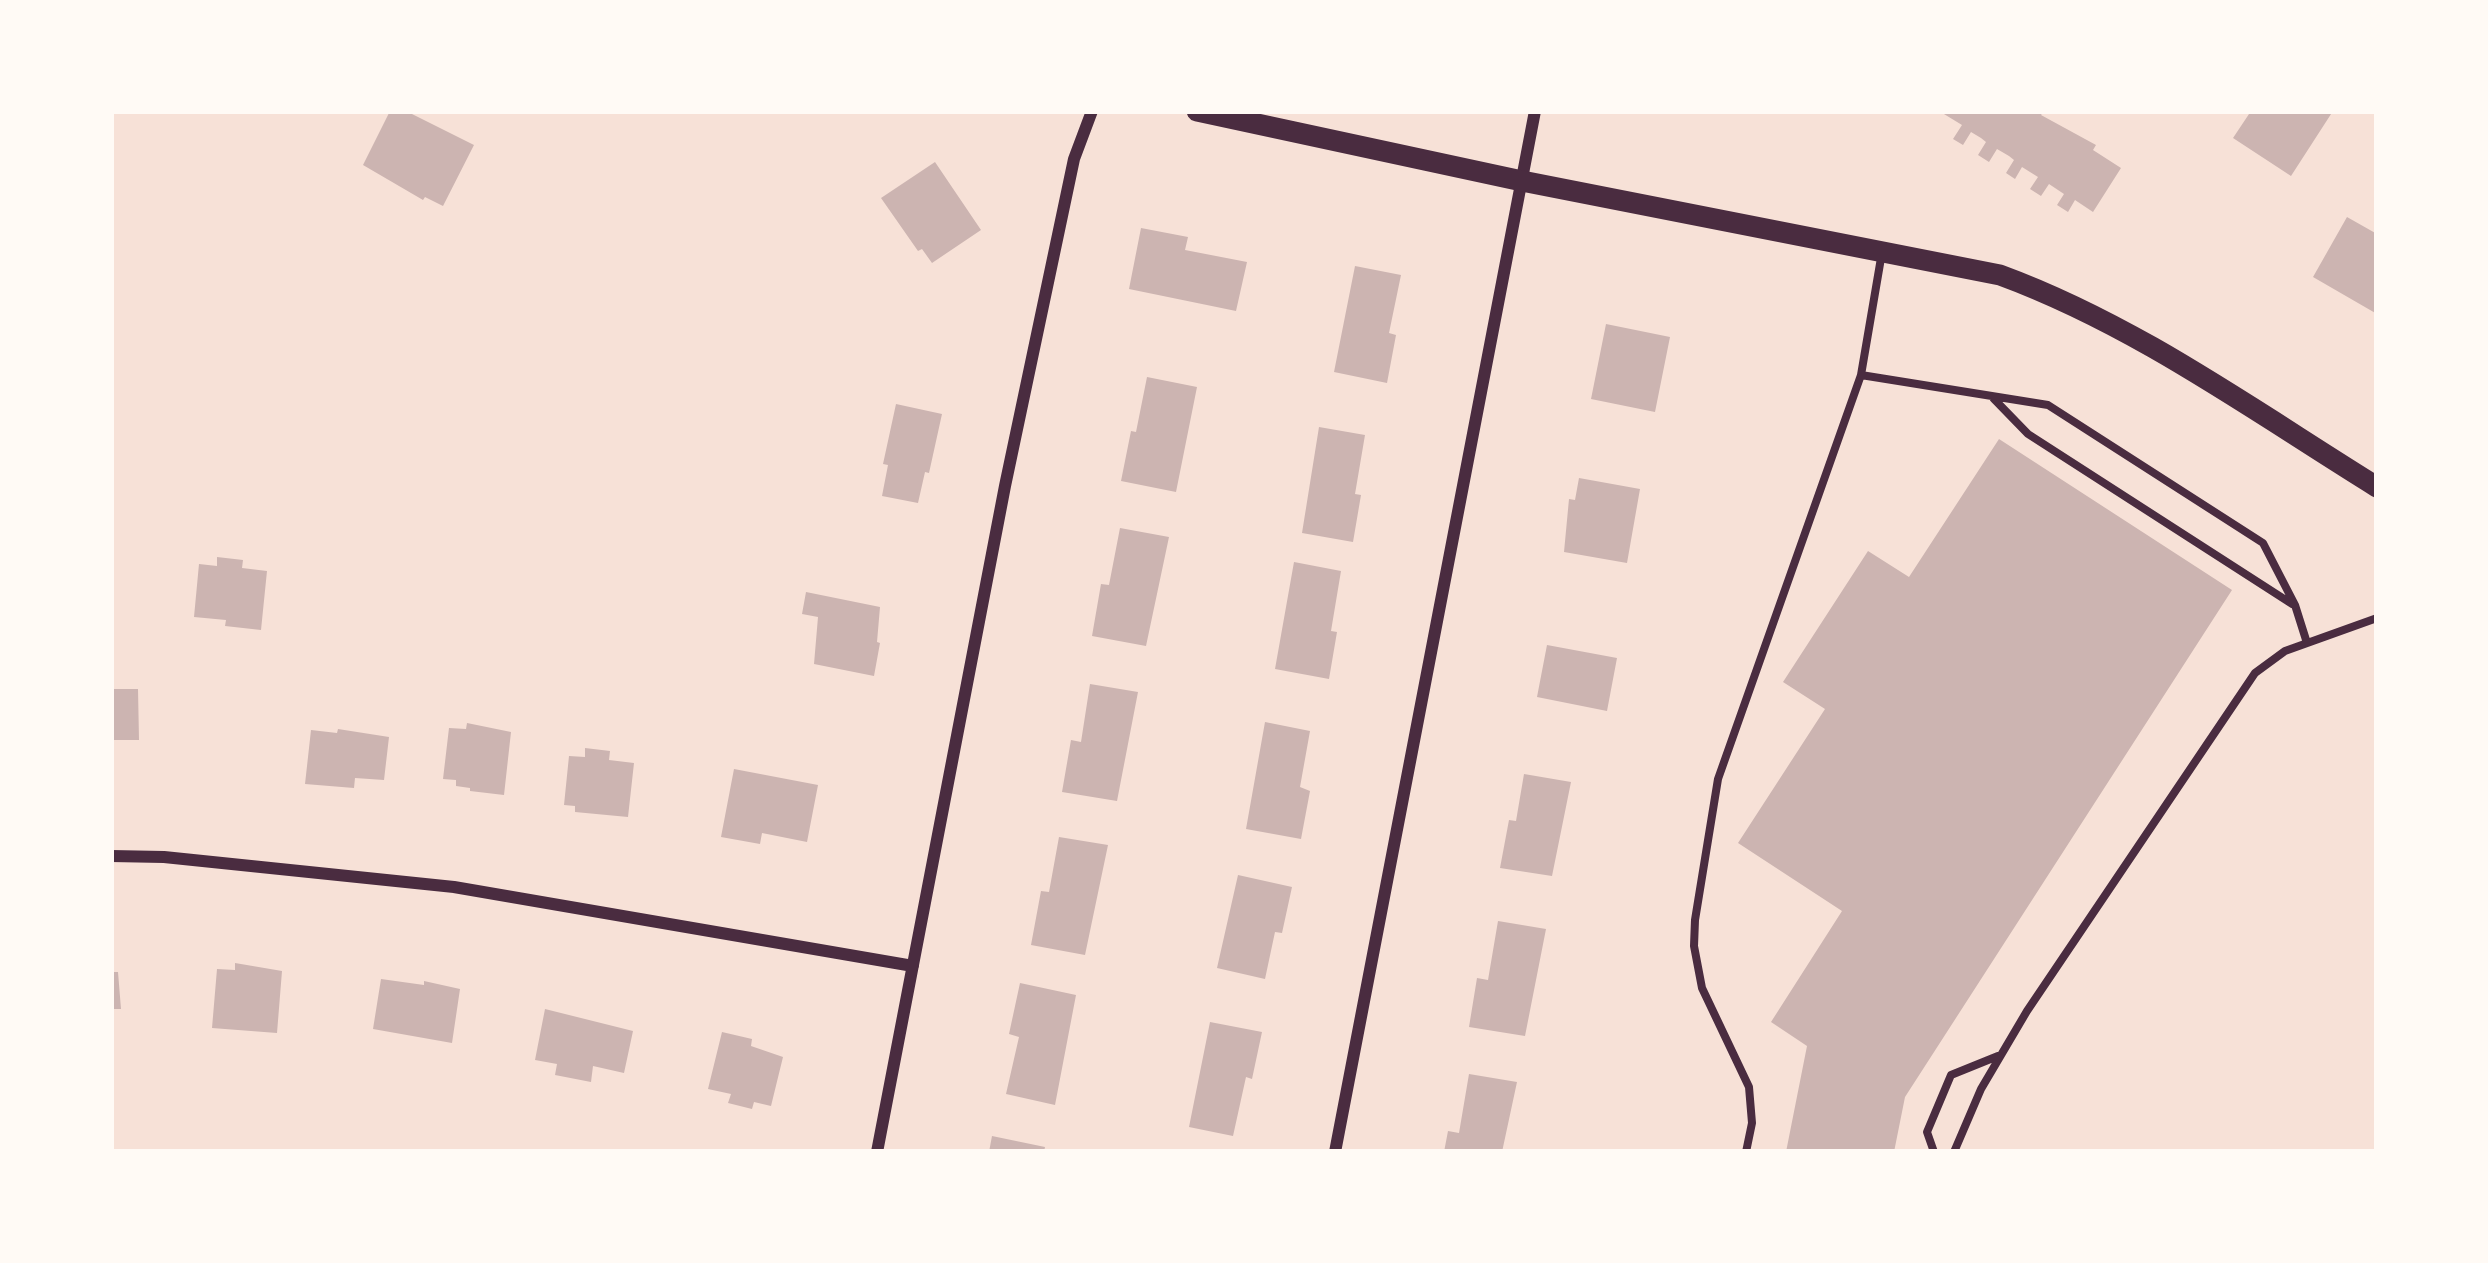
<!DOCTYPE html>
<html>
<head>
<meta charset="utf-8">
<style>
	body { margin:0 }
	#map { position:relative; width:2488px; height:1263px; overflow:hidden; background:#f7e1d7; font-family:"Noto Sans",sans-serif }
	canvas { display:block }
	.frame { position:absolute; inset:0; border:114px solid #fffaf5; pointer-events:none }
</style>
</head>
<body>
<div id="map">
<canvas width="2488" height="1263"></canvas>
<div class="frame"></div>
</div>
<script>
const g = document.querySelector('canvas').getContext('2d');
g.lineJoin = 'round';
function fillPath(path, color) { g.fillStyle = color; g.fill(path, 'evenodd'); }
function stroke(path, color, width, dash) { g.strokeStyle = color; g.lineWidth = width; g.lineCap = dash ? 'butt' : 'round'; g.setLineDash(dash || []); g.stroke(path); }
fillPath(new Path2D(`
	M390 111H406L474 145 443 206 425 197 423 200 363 165Z
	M1939 111H2044L2041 115 2096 145 2093 150 2121 168 2093 212 2075 200 2068 212 2057 205 2064 194 2049 184 2041 196 2030 189 2038 177 2022 167 2015 179 2006 173 2014 160 2009 156 1997 149 1989 162 1978 155 1986 142 1981 138 1971 132 1963 145 1953 139 1962 125Z
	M2251 111H2333L2291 176 2233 138Z
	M935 162 981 230 932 263 922 249 918 251 881 198Z
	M2347 217 2377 234V314L2313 277Z
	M1141 228 1188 237 1185 250 1247 262 1236 311 1129 289Z
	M1355 266 1401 275 1389 333 1396 335 1387 383 1334 372Z
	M1606 324 1670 337 1655 412 1591 399Z
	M1147 377 1197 387 1176 492 1121 481 1131 431 1136 432Z
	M896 404 942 414 929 473 925 472 918 503 882 496 888 465 883 464Z
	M1319 427 1365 435 1355 494 1361 495 1353 542 1302 533Z
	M1999 439 2232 590 1905 1097 1894 1152H1786L1807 1046 1771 1022 1842 911 1738 843 1825 709 1783 682 1868 551 1909 577Z
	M1579 478 1640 489 1627 563 1564 552 1569 499 1575 500Z
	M1120 528 1169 537 1146 646 1092 636 1101 584 1109 585Z
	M217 557 243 560 242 568 267 571 261 630 225 626 226 620 194 617 199 564 217 566Z
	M1294 562 1341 571 1331 631 1337 632 1329 679 1275 669Z
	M806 592 880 607 877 642 880 643 874 676 814 664 818 617 802 614Z
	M1547 645 1617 658 1607 711 1537 697Z
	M1090 684 1138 692 1117 801 1062 792 1071 740 1081 742Z
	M111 689H138L139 740H111Z
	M1265 722 1310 731 1300 787 1310 791 1301 839 1246 829Z
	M467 723 511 732 504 795 470 791V788L456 786V780L443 779 449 728 466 729Z
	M338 729 389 737 384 780 355 778 354 788 305 784 311 730 337 733Z
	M585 748 610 751 609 760 634 763 628 817 575 812V806L564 805 569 756 585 757Z
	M734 769 818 785 807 842 762 833 760 844 721 837Z
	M1524 774 1571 782 1552 876 1500 868 1509 820 1516 821Z
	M1059 837 1108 845 1085 955 1031 945 1041 891 1049 892Z
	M1238 875 1292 887 1282 933 1275 932 1265 979 1217 968Z
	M1498 921 1546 929 1525 1036 1469 1027 1477 978 1488 980Z
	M235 963 282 971 277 1033 212 1028 217 969 235 970Z
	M111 972H118L121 1009H111Z
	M381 979 424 985V981L460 989 452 1043 373 1029Z
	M1020 983 1076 995 1055 1105 1006 1094 1019 1037 1009 1034Z
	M545 1009 633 1031 624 1073 593 1066 591 1082 555 1075 557 1064 535 1060Z
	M1210 1022 1262 1032 1252 1079 1246 1077 1233 1136 1189 1127Z
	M722 1032 752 1039 751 1046 783 1057 771 1106 754 1102 752 1109 728 1103 731 1094 708 1089Z
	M1469 1074 1517 1082 1502 1152H1444L1448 1131 1459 1133Z
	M992 1136 1045 1147 1044 1152H989Z`), '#ccb4b1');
stroke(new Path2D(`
	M1861 375 2048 405 2263 543 2295 605 2307 643
	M1994 399 2028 434 2292 604
	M1746 1152 1752 1123 1749 1087 1702 988 1694 946 1695 920 1718 779 1861 375 1881 258
	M1934 1152 1927 1132 1951 1075 1998 1056
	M1954 1152 1981 1089 2027 1011 2255 673 2285 651 2377 618`), '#4a2c40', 8);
stroke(new Path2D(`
	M111 856 164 857 454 887 913 966
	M877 1152 1005 486 1074 159 1092 111
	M1335 1152 1535 111`), '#4a2c40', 12);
stroke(new Path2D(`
	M1197 111 1522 181 2000 275C2136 325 2254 411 2377 487`), '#4a2c40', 21);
</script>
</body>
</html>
